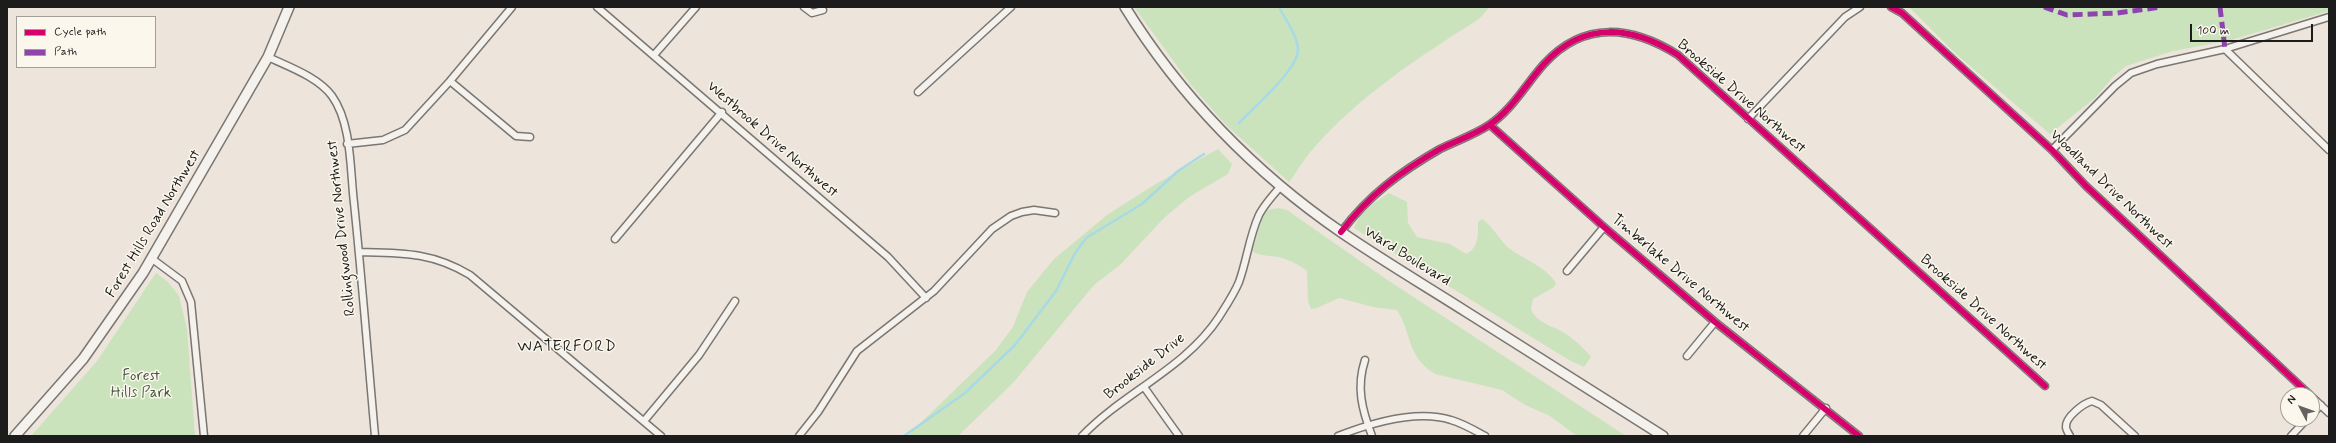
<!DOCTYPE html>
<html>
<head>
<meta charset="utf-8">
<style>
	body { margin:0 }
	#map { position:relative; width:2336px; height:443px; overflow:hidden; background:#ede4db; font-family:Mynerve,sans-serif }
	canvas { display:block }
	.frame { position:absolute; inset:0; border:8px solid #1c1c1c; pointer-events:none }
	.legend { position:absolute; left:16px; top:16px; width:140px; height:52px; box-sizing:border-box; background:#fbf7ec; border:1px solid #a29f99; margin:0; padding:5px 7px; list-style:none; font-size:12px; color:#1c1c1c }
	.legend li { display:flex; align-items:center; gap:8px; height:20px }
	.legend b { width:20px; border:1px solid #a29f99 }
	.north { position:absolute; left:2280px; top:387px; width:40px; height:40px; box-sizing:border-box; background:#fbf7ec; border:1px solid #a29f99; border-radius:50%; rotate:311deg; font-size:11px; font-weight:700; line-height:16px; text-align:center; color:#1c1c1c }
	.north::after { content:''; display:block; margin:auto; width:14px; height:18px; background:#65625f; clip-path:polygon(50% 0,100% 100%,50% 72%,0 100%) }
	.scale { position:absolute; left:2190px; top:24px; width:123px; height:18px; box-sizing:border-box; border:2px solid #1c1c1c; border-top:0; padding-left:5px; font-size:12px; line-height:14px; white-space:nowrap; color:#1c1c1c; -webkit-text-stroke:3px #fbf7ec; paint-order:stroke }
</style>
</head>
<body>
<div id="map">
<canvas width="2336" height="443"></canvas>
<div class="frame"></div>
<ul class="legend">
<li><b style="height:5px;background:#d6006c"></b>Cycle path</li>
<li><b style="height:5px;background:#8e44ad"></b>Path</li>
</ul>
<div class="north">N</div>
<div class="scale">100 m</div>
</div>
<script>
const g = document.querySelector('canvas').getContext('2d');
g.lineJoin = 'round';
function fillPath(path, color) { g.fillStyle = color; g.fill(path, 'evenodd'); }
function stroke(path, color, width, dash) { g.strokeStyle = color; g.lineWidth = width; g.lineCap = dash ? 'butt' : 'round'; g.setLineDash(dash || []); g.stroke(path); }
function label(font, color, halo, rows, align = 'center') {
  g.font = font + ' Mynerve,sans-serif'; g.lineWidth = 3; g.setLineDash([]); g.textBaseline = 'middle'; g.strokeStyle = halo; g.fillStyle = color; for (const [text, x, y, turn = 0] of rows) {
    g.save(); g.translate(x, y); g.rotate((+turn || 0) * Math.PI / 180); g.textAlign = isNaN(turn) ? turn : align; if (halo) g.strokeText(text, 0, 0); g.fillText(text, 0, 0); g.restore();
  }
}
fillPath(new Path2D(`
	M1134 7H1490L1479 19C1419 57 1359 96 1312 150 1303 160 1297 172 1289 182L1226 125 1191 85Z
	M1909 7H2329V11L2231 40 2173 51 2126 66 2113 77 2095 98 2050 134 1956 54Z
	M1218 149 1232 164 1228 174 1189 197 1164 218 1121 264 1094 285 1013 383 958 436H907L995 351 1013 327 1027 292 1054 259 1107 215 1154 185Z
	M1389 193 1407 202 1408 223 1417 237 1450 244 1466 254C1479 248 1478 235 1478 222L1482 219C1494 227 1499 240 1510 249 1525 260 1545 266 1556 283L1554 287 1533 299 1531 310C1538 323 1550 325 1563 332 1574 339 1583 347 1591 357L1584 367 1569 360 1354 228C1359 214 1376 201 1389 193Z
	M1278 208 1287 210 1386 279 1626 436H1577L1550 416 1525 405 1502 390 1435 374C1407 357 1412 334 1397 310L1373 307 1339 298 1317 308 1311 309 1308 301 1307 271C1299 265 1292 261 1282 258 1273 255 1260 257 1252 251L1262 218 1267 210Z
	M156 273 168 282 179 296 187 329 195 436H31L97 361Z`), '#cbe3bd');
stroke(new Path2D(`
	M1239 123C1253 108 1299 69 1298 49 1297 35 1285 19 1279 7
	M904 436 965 393 1015 345 1056 291 1074 255 1086 238 1142 204 1178 171 1204 154`), '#a8dae6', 2.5);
const street = new Path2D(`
	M597 7 888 257 926 298
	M804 7 812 13 823 10
	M1891 7 1902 13 2052 150 2086 186 2310 395
	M2225 49 2329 150
	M654 55 696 7
	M268 57C289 67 318 77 332 96 352 124 350 170 354 203 362 280 368 358 375 436
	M450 81 516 136 530 137
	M918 92 1011 7
	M1748 119 1845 17 1860 7
	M1490 125 1604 227 1715 322 1859 436
	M347 144 383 140 405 130 450 81 512 7
	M2052 150 2115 86 2131 73 2157 64 2225 49 2329 17
	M1341 232C1369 195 1400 172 1440 149 1456 141 1474 135 1489 125 1512 110 1526 84 1544 64 1584 20 1632 26 1678 55L2045 386
	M615 239 722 112
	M359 252C402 253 432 252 470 275L661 436
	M151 258 182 281 191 302 204 436
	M1567 271 1604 227
	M1687 356 1715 322
	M1365 360C1356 387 1362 410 1372 436
	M1144 387 1179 436
	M2312 397 2329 413
	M2312 414 2321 405
	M644 421 699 355 735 301
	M799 436 818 412 857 351 934 291 992 229 1011 216 1022 212 1034 210 1055 213
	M1082 436C1124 392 1185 369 1219 317 1226 306 1234 294 1239 282 1247 260 1249 237 1259 215 1264 205 1273 195 1281 186
	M1338 436C1371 423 1416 409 1451 420 1462 423 1474 430 1485 436
	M1803 436 1826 408
	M2070 436C2069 434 2066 430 2066 427 2065 417 2084 403 2092 401L2101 405 2135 436
	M2291 436 2307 419`);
const secondary = new Path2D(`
	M1125 7C1180 96 1255 173 1341 232 1382 260 1424 285 1465 311 1531 352 1597 395 1663 436
	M15 436 83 359 143 273 268 57 289 7`);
stroke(street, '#7a7672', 9);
stroke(secondary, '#7a7672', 12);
stroke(street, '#f5f2ee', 6);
stroke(secondary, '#f5f2ee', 9);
stroke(new Path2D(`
	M2044 7 2067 15 2117 13 2162 7
	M2220 7 2225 49`), '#8e44ad', 5, [10, 5]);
stroke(new Path2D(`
	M1891 7 1902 13 2052 150 2086 186 2310 395
	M1490 125 1604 227 1715 322 1859 436
	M1341 232C1369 195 1400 172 1440 149 1456 141 1474 135 1489 125 1512 110 1526 84 1544 64 1584 20 1632 26 1678 55L2045 386`), '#d6006c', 6);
label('15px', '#1c1c1c', '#fbf7ec', [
	["Brookside Drive Northwest",1741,97,41],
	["Westbrook Drive Northwest",772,140,41],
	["Woodland Drive Northwest",2111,190,44],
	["Forest Hills Road Northwest",154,224,-59],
	["Rollingwood Drive Northwest",342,228,-96],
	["Ward Boulevard",1407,257,32],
	["Timberlake Drive Northwest",1680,274,40],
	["Brookside Drive Northwest",1983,313,42],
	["Brookside Drive",1145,367,-38]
]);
label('15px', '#485845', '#fbf7ec', [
	["Forest",141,377],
	["Hills Park",141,394]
]);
g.letterSpacing = '1px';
label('16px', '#1c1c1c', '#fbf7ec', [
	["WATERFORD",567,348]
]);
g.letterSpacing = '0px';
</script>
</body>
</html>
